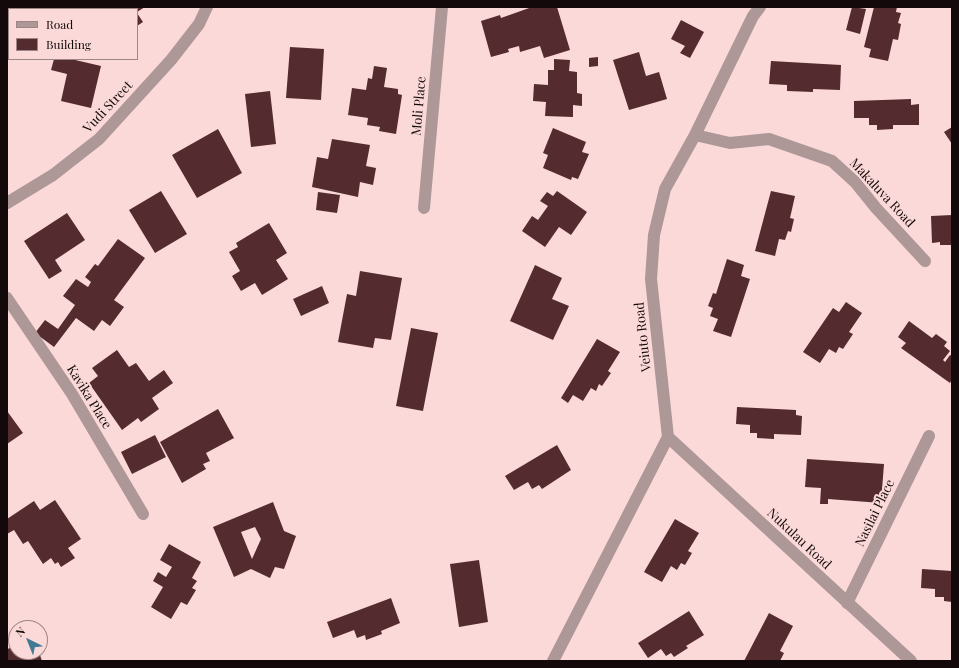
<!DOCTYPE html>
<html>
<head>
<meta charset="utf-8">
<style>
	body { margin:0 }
	#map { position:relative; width:959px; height:668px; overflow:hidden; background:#fbd9d9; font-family:"Playfair Display",serif }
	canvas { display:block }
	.frame { position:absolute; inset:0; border:8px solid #14090a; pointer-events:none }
	.legend { position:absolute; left:8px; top:8px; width:130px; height:52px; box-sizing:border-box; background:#fbd9d9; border:1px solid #9f8686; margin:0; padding:5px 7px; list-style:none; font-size:12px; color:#14090a }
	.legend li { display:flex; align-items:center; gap:8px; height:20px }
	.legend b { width:20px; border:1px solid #9f8686 }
	.north { position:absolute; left:8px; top:620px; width:40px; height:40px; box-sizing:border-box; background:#fbd9d9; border:1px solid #9f8686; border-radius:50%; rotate:317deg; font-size:11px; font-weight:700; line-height:16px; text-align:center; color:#14090a }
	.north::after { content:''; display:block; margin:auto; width:14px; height:18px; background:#407b93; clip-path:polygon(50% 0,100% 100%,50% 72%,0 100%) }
</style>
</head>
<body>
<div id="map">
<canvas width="959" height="668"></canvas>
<div class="frame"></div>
<ul class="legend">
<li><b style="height:5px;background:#ad9797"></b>Road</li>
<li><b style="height:11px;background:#542b2e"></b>Building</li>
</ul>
<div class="north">N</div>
</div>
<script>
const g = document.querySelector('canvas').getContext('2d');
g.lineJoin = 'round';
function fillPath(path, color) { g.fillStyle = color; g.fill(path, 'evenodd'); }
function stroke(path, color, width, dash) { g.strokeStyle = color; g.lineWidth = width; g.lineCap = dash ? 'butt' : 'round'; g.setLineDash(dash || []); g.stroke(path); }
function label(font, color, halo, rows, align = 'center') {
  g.font = font + ' "Playfair Display",serif'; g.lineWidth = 4; g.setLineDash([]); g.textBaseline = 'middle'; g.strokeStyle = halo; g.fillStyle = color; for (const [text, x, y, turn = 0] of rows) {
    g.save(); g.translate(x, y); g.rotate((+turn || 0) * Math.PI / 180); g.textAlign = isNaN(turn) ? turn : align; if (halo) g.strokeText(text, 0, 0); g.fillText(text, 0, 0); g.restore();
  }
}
fillPath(new Path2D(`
	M85 7H145L137 12V9H87Z
	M532 7H557L570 50 544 58 540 46 520 52 519 46 508 49 509 52 491 57 481 21 500 15 501 18Z
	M852 7 866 9 860 34 846 30Z
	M874 7H897L896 12 901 13 898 23 901 24 898 40 893 39 888 61 869 57 871 49 864 47Z
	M137 13 143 22 137 26Z
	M681 20 704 32 690 58 680 53 685 46 671 39Z
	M290 47 324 49 321 100 286 98Z
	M639 52 646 76 659 72 667 99 629 110 613 60Z
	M598 57V66L589 67V58Z
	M54 59H71L101 66 91 108 61 101 67 74 51 70Z
	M554 59 570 60 569 71 577 72V93L582 94V106L573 105V117L545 116 546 102 533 101 534 84 548 85V70H554Z
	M771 61 841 65 840 90 813 89V92L787 91V85L769 84Z
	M374 66 387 68 384 87 398 89V94L402 95 396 134 379 131 380 127 367 125 368 118 348 115 352 88 366 90 368 78 372 79Z
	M270 91 276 144 251 147 245 94Z
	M911 99V105L919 104V125H893V129L877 130V125H869V118H854V101Z
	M952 127V144L944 132Z
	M553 128 586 142 582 152 589 154 578 179 572 177 571 180 543 168 548 155 543 153Z
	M218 129 242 173 197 198 172 155Z
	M332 139 370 145 366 166 376 168 373 185 360 182 358 197 312 187 317 157 328 159Z
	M161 191 187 234 155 253 129 210Z
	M557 191 587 212 571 235 559 227 545 247 522 231 532 216 538 220 548 206 540 201 547 192 553 196Z
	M771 191 795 196 790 218 794 219 791 232 788 231 785 240 779 239 775 256 755 251Z
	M318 192 340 195 337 213 316 210Z
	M67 213 85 240 55 260 62 271 49 279 24 241Z
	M952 215V245H940V242L932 243 931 216Z
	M269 223 287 253 276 260 288 279 262 295 255 283 241 291 232 276 240 271 229 252 238 247 236 243Z
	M118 239 145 258 114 300 124 307 110 326 102 320 94 331 76 318 54 347 35 333 45 320 58 329 75 305 63 296 76 279 88 287 91 282 85 277 95 264 98 266Z
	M727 259 744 265 741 276 750 279 731 337 713 331 718 319 710 316 713 308 708 306 713 293 716 294Z
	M535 265 562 278 552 299 569 306 553 340 510 321Z
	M360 271 402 278 391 340 375 338 373 348 338 342 347 294 356 296Z
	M322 286 329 303 301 316 293 299Z
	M846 302 862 313 849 332 853 334 843 349 839 347 836 353 829 349 820 363 803 352 833 308 839 312Z
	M909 321 932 338 936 334 947 342 944 346 950 351 943 360 945 362 950 355 952 356V379L950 383 901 348 906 343 898 337Z
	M411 328 438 333 423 411 396 406Z
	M597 339 620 352 608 371 611 373 602 386 599 384 596 391 591 388 583 401 573 395 568 403 561 398Z
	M117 350 129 367 136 363 149 381 164 370 173 383 152 398 159 409 141 422 138 418 122 430 89 383 98 376 92 368Z
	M737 407 796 410V415L802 416 801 435 774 434V439L757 438V433H750V425L736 424Z
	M218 409 234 438 206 453 210 461 203 464 206 469 182 483 160 442Z
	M7 411 23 433 7 444Z
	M155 435 166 457 132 474 121 452Z
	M557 445 571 470 542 489 539 485 532 489 528 482 514 490 505 476Z
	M807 459 884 464 881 503 828 499V504H820L821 488 805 487Z
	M55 500 81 539 68 548 75 558 61 567 58 562 55 564 51 558 43 564 28 541 23 544 14 530 7 534V519L34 501 40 510Z
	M273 502 284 531 296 536 284 569 275 567 270 578 251 569 234 577 213 527ZM255 527 261 539 252 559 241 532Z
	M675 519 699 533 688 551 692 553 685 565 681 563 677 570 671 566 662 582 644 572Z
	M169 544 201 562 192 578 197 581 192 588 196 590 187 605 181 602 171 619 151 607 163 587 153 581 158 572 166 577 172 567 160 560Z
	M479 560 488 622 459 627 450 564Z
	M922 569 952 571V602L944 601V597H935V589L921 588Z
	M391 598 400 623 381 631 382 634 366 640 365 635 357 638 354 630 333 638 327 622Z
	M689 611 704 635 686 646 688 648 674 657 671 653 666 656 661 649 648 658 638 643Z
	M769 613 793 626 780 651 784 653 780 661H744Z
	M16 633V652H39L42 661H7V649L14 647 11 634Z`), '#542b2e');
stroke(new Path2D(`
	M695 135 730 143 769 139 832 161 855 182 876 208 925 261
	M7 203 53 175 99 139 171 60 199 24 207 7
	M424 208 442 7
	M7 298 72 394 143 514
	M668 437 911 661
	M847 603 929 436
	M553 661 668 437 651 279 654 235 665 189 695 135 753 16 760 7`), '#ad9797', 12);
label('13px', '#14090a', '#fbd9d9', [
	["Moli Place",419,106,-85],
	["Vudi Street",108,107,-47],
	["Makaluva Road",882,193,47],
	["Veiuto Road",643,337,-96],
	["Kavika Place",89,397,58],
	["Nasilai Place",875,513,-64],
	["Nukulau Road",799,539,43]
]);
</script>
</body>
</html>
